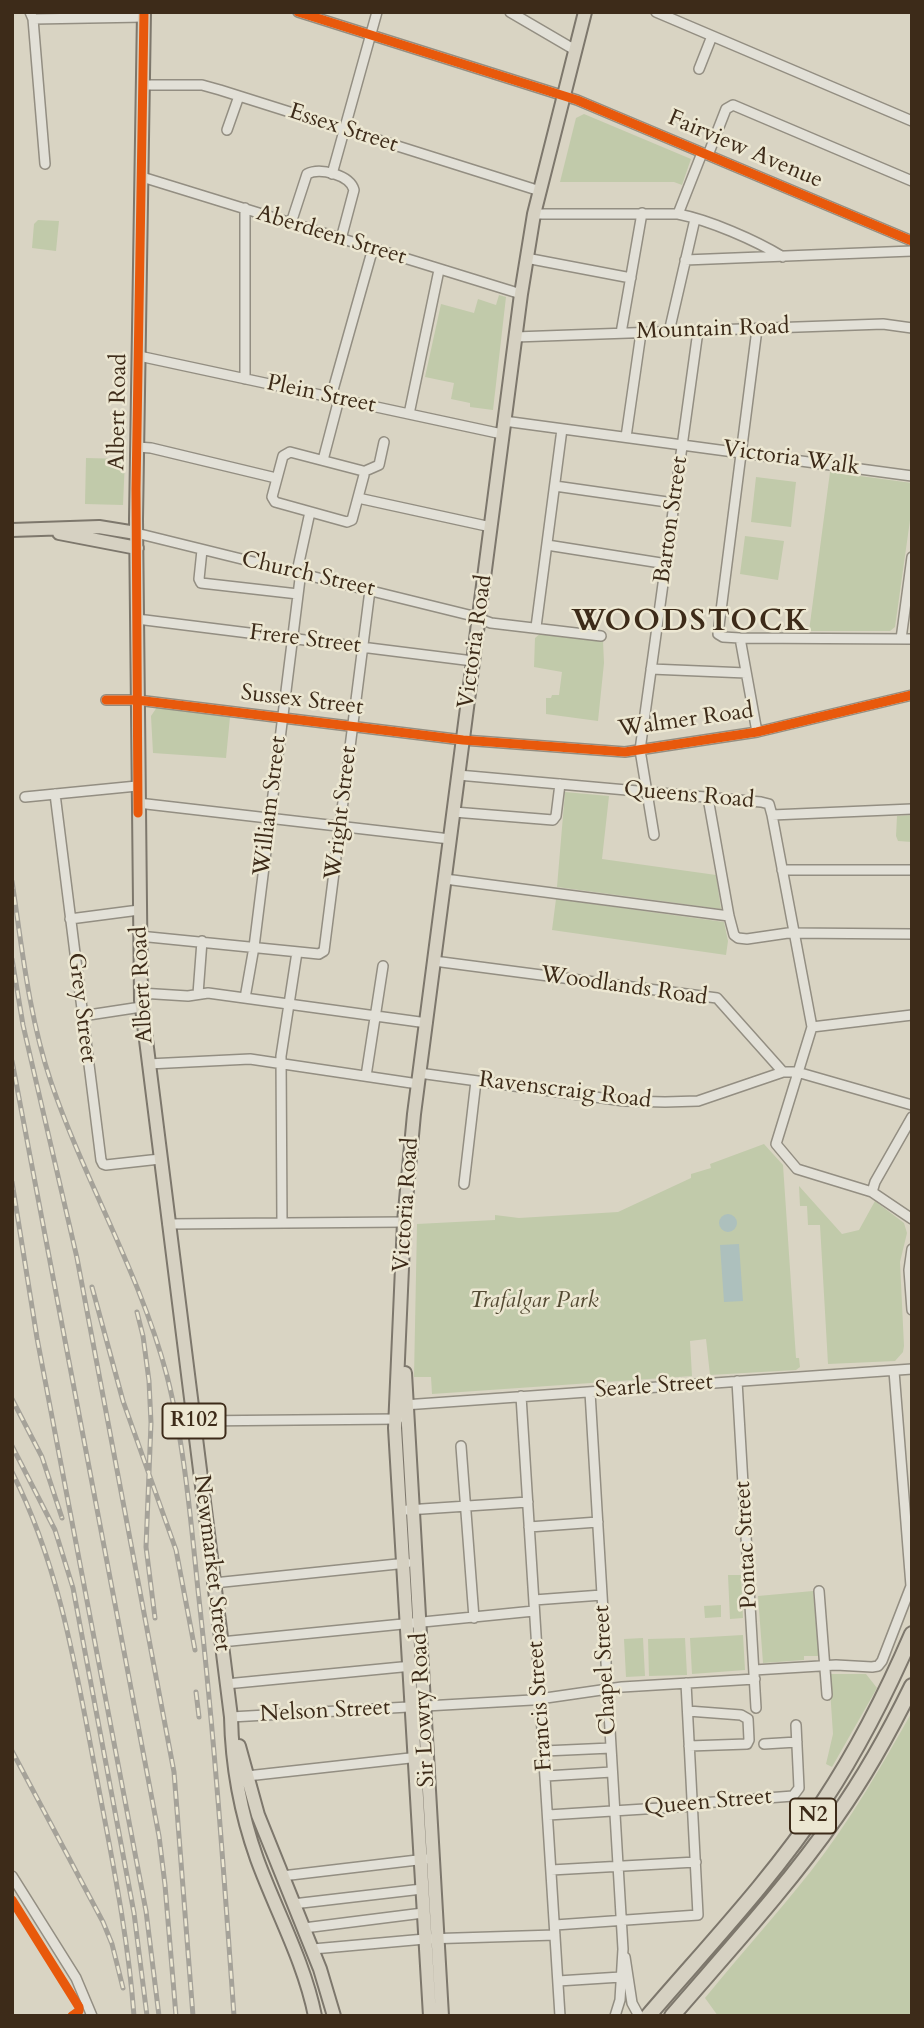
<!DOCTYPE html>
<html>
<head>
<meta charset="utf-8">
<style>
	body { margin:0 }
	#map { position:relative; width:924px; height:2028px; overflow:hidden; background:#d9d4c3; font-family:Cardo,serif }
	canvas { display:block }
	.frame { position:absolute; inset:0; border:14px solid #3d2b19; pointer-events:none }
</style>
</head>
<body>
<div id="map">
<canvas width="924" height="2028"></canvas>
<div class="frame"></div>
</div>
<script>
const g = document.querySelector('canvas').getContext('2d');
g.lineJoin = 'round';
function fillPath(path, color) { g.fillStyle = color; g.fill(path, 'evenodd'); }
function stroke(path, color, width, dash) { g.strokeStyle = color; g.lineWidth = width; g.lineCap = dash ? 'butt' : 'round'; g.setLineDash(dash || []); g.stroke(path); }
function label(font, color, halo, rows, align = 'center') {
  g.font = font + ' Cardo,serif'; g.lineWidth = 5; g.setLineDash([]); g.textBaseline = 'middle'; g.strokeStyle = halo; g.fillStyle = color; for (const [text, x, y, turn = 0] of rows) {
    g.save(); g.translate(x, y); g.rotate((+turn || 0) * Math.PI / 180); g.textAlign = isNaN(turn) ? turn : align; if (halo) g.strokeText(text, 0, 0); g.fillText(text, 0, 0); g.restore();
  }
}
fillPath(new Path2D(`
	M584 114 691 159 682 185 674 182H560L576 118Z
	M38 220 59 221 56 251 32 248 34 224Z
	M499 295 506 297 493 410 470 407V403L451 399 454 383 425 377 441 304 474 313 478 299 496 305Z
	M86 458 125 459 123 505 85 504Z
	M830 472 912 483V506L895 627 890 631H809Z
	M756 477 796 482 791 527 751 522Z
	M745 536 784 541 778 580 740 574Z
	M541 633 603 641 604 663 598 721 546 714V698H551L552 695H559L562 672 534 667 535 638Z
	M157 707 230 717 226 758 153 753 151 716Z
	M565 792 609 796 602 859 716 875 721 909 557 887Z
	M912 815V842L898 841 896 836 897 816Z
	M556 899 724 922 728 941 726 955 552 930Z
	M764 1144 783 1165 796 1358H799L800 1367 796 1370 710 1375 706 1339 690 1341 692 1376 432 1394 431 1377H414L417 1224 495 1220V1215L519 1218 618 1212 691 1178V1174L711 1168 710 1164Z
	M799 1186 842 1234 859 1230 875 1201 904 1223 907 1233 900 1262 904 1346 903 1352 895 1361 828 1364 820 1225H808L807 1206H800Z
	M728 1575H741L743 1618 730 1619Z
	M813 1591 819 1656H804V1660L763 1663 758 1596Z
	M721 1605V1617L705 1618 704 1606Z
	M743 1635 745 1670 692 1674 690 1638Z
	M643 1638 645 1676 626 1677 624 1639Z
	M685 1638 687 1675 649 1676 648 1639Z
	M829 1674H866L877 1688 832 1767 826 1764 833 1734Z
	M912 1712V2016H718L705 1998C740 1955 777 1914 811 1871 850 1821 881 1767 912 1712Z`), '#c1caaa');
fillPath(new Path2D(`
	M719 1223a9 9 0 1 1 18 0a9 9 0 1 1-18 0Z
	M739 1244 743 1301 724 1302 720 1245Z`), '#adc0bd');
const minor = new Path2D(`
	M30 12 33 19 45 164
	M298 12 577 100 912 241
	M510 12 575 50
	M656 12 912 121
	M33 19 144 17
	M699 69 712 36
	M144 85H202L220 90 540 191
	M227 130 239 96
	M708 155 726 109 733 105 912 181
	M332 174 377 12
	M142 177 521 294
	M534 214H678C709 220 755 240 783 257
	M678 214 702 153
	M291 223 307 174C320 167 350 175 354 190L341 239
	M526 258 631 278
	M685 260 912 251
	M757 329 718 634 723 637 740 638 912 639
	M669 332 695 219
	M621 333 642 213
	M515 337 883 324 912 328
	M139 356 502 434
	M245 379V208
	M331 397 373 248
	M409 414 439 270
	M504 421 912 476
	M626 437 641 333
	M137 447 151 448 276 478
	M290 452 363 471 364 475 352 520 347 522 275 502 272 497 283 456Z
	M323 460 339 399
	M363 472 379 465 384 442
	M555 486 674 503
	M358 498 491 527
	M136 533 469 615 491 623 601 636
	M547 545 667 564
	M202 550 199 579 201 583 298 594
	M137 619 473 661
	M536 627 562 429
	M740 638 757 732
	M901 639 912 557
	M651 669 746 673
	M106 700H137L463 740 625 752 757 732 912 695
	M458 775 761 802 769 804 772 815 912 809
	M55 794 101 1160 103 1164 106 1165 160 1159
	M25 797 137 786
	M708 798 729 916 734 935 738 938 747 939 788 933 912 934
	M138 803 450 839
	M454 812 553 820 556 816 560 784
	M772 815 812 1027 776 1144 797 1169 872 1192 912 1219
	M654 835 640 750 698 331
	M782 870H912
	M445 879 729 916
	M70 919 139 910
	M139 936 319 954 324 951 370 590
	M434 961 717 998 783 1072
	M140 993 188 996 208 993 427 1023
	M198 994 202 941
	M245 998 254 947 300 579 298 567 310 512
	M82 1016 141 1007
	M812 1027 912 1015
	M148 1064 250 1059 418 1084
	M419 1073 624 1101 665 1102 698 1101 783 1072H797L912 1105
	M366 1076 383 966
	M464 1184 476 1081
	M872 1192 875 1182 912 1117
	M282 1223 281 1056 297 952
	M168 1224 404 1222
	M912 1249 909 1270 912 1310
	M737 1381 756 1708
	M590 1392 623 1949 620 2000 615 2016
	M521 1396 560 2016
	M404 1405 912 1369
	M194 1421 398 1419
	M461 1446 474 1618
	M407 1510 528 1502
	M529 1527 598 1522
	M214 1583 407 1563
	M819 1591 827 1695
	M534 1600 602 1595
	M221 1642 534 1611
	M754 1670 836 1665 872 1667 878 1666 882 1661 911 1586 894 1371
	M226 1684 412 1666
	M688 1711 741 1715 748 1719 749 1740 747 1744 689 1746
	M231 1717 532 1700 622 1687 755 1679
	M764 1744 797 1742
	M544 1751 611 1748
	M247 1776 419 1757
	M546 1776 612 1772
	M548 1815 693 1806 701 1803 793 1796 799 1788 796 1725
	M551 1870 696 1862
	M12 1876 76 1978 92 2016
	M282 1876 426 1859
	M293 1904 422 1889
	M555 1925 698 1915 686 1683
	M304 1928 423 1913
	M313 1949 425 1939 555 1935
	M625 1957 632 2003 639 2016
	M558 1981 621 1977`);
const major = new Path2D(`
	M144 12 136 519 141 1000 231 1717C232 1766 241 1814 257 1859 276 1911 304 1961 315 2016
	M12 530 99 527 136 533
	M59 533 137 548
	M405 1373 442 2016
	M239 1746 258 1815 320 1969 334 2016
	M430 2016 395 1428 404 1222 414 1114 521 294 534 214 585 12`);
const highway = new Path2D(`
	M648 2016C708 1946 772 1879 823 1802 858 1749 887 1692 912 1634
	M672 2016C728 1951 787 1887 836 1817 865 1776 890 1731 912 1686`);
stroke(minor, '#938e82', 12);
stroke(major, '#7d776c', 16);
stroke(highway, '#7d776c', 18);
stroke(minor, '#e2e0d7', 9);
stroke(major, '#d6d1c2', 12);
stroke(highway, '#d6d1c2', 14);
const rail = new Path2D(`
	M12 881C22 948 29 1017 51 1082 85 1182 140 1273 167 1376 184 1442 191 1522 198 1590 214 1732 224 1874 234 2016
	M12 959 23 1025 77 1258 174 1772 193 2016
	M12 1061 159 1836 165 1885 176 2016
	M12 1182 37 1338 146 1911 159 2016
	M92 1287 123 1401 176 1550 195 1650
	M137 1312 143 1336 149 1381 151 1423 146 1547 155 1618
	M12 1399 42 1457 62 1518
	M12 1446 55 1530 73 1588 134 1913 147 2016
	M12 1472C60 1567 76 1670 96 1774 111 1854 128 1934 134 2016
	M196 1692 199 1717
	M12 1751 103 1922 112 1944 123 1988`);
stroke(rail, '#a5a299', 5);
stroke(rail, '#ece7d2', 2.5, [8]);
stroke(new Path2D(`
	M298 12 577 100 912 241
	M106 700H137L463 740 625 752 757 732 912 695
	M138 813 136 489 144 12
	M12 1900 79 2007V2011L72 2016`), '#e8590c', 9);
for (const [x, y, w] of [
	[194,1421,63],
	[813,1816,46]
]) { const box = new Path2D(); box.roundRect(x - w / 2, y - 17.5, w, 35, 5); g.fillStyle = '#ece7d2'; g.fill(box); stroke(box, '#3d2b19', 2); }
label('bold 21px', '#3d2b19', null, [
	["R102",194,1421],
	["N2",813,1816]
]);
label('23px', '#3d2b19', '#ece7d2', [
	["Essex Street",343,129,18],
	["Fairview Avenue",745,150,23],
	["Aberdeen Street",331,236,17],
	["Mountain Road",713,330,-2],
	["Plein Street",321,395,12],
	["Albert Road",119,412,-89],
	["Victoria Walk",791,459,8],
	["Barton Street",672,520,-82],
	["Church Street",308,575,13],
	["Frere Street",305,640,7],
	["Victoria Road",476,642,-82],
	["Sussex Street",302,701,7],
	["Walmer Road",686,721,-8],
	["Queens Road",689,796,5],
	["William Street",271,806,-83],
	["Wright Street",342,813,-83],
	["Albert Road",143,985,-93],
	["Woodlands Road",624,987,8],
	["Grey Street",81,1008,83],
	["Ravenscraig Road",565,1091,7],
	["Victoria Road",407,1205,-86],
	["Searle Street",654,1387,-4],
	["Pontac Street",747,1545,-93],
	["Newmarket Street",211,1563,83],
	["Chapel Street",606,1670,-93],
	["Francis Street",541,1706,-94],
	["Sir Lowry Road",424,1710,-93],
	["Nelson Street",325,1712,-3],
	["Queen Street",708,1803,-5]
]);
label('italic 23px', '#534932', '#ece7d2', [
	["Trafalgar Park",534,1302]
]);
g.letterSpacing = '2px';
label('bold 30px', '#3d2b19', '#ece7d2', [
	["WOODSTOCK",691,623]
]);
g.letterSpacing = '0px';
</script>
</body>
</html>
